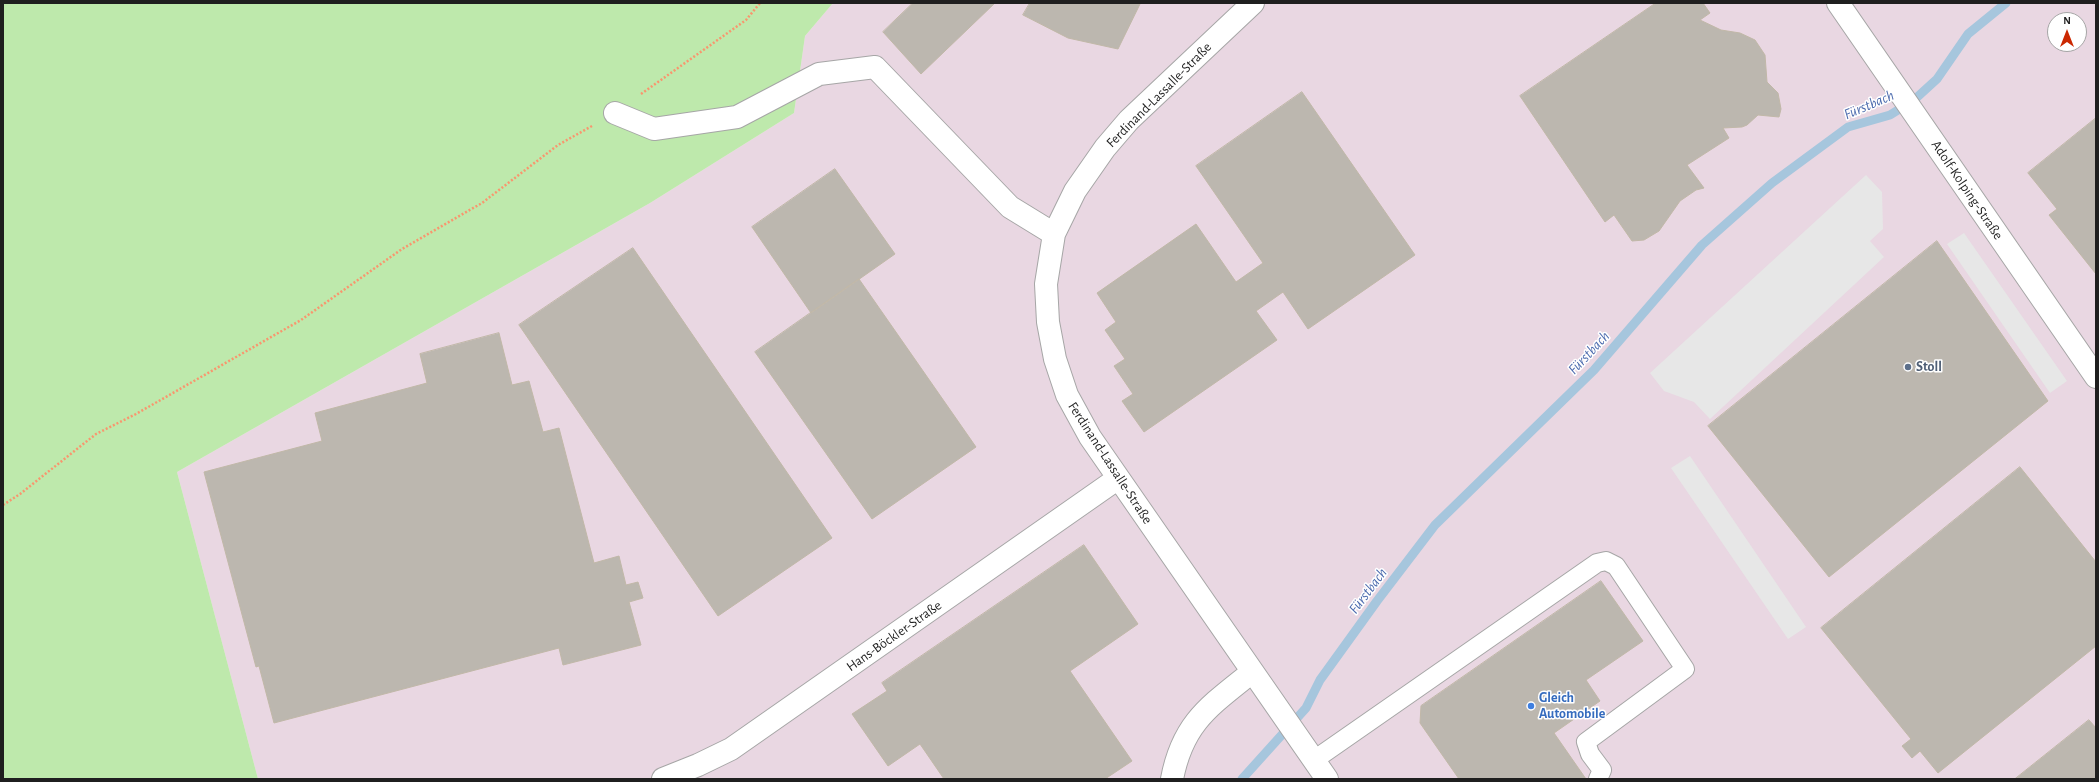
<!DOCTYPE html>
<html>
<head>
<meta charset="utf-8">
<style>
	body { margin:0 }
	#map { position:relative; width:2099px; height:782px; overflow:hidden; background:#f0eee5; font-family:"Alegreya Sans",sans-serif }
	canvas { display:block }
	.frame { position:absolute; inset:0; border:4px solid #1f1f1f; pointer-events:none }
	.north { position:absolute; left:2047px; top:12px; width:40px; height:40px; box-sizing:border-box; background:#fff; border:1px solid #a5a5a5; border-radius:50%; rotate:0deg; font-size:11px; font-weight:700; line-height:16px; text-align:center; color:#1f1f1f }
	.north::after { content:''; display:block; margin:auto; width:14px; height:18px; background:#cb2802; clip-path:polygon(50% 0,100% 100%,50% 72%,0 100%) }
</style>
</head>
<body>
<div id="map">
<canvas width="2099" height="782"></canvas>
<div class="frame"></div>
<div class="north">N</div>
</div>
<script>
const g = document.querySelector('canvas').getContext('2d');
g.lineJoin = 'round';
function fillPath(path, color) { g.fillStyle = color; g.fill(path, 'evenodd'); }
function stroke(path, color, width, dash) { g.strokeStyle = color; g.lineWidth = width; g.lineCap = dash ? 'butt' : 'round'; g.setLineDash(dash || []); g.stroke(path); }
function label(font, color, halo, rows, align = 'center') {
  g.font = font + ' "Alegreya Sans",sans-serif'; g.lineWidth = 3; g.setLineDash([]); g.textBaseline = 'middle'; g.strokeStyle = halo; g.fillStyle = color; for (const [text, x, y, turn = 0] of rows) {
    g.save(); g.translate(x, y); g.rotate((+turn || 0) * Math.PI / 180); g.textAlign = isNaN(turn) ? turn : align; if (halo) g.strokeText(text, 0, 0); g.fillText(text, 0, 0); g.restore();
  }
}
fillPath(new Path2D(`
	M833 3H2096V779H258L177 472 650 203 794 113 805 36ZM2055 20H2079V44H2055Z`), '#e9d7e2');
fillPath(new Path2D(`
	M3 3H833L805 36 794 113 650 203 177 472 258 779H3Z`), '#bee9ac');
fillPath(new Path2D(`
	M1866 175 1882 192 1883 229 1870 241 1884 257 1710 419 1694 402 1664 391 1650 373Z
	M1964 233 2067 381 2050 393 1947 244Z
	M1690 456 1806 627 1788 639 1671 468Z`), '#e7e7e7');
stroke(new Path2D(`
	M1242 779 1306 708 1320 680 1377 601 1435 525 1594 370 1702 245 1772 183 1848 127 1890 115 1914 100 1937 79 1968 34 2006 3`), '#a6c6dd', 9);
const building = new Path2D(`
	M913 3H995L921 74 883 32Z
	M1030 3H1139L1140 4 1118 49 1068 38 1023 15Z
	M1656 3H1703L1710 13 1700 20 1721 30 1740 33 1755 40 1765 55 1767 82 1778 93 1781 109 1779 117 1758 115 1747 125 1742 127 1723 128 1729 138 1687 165 1704 188 1696 190 1680 201 1659 231 1644 240 1632 241 1614 215 1605 222 1520 96Z
	M1302 92 1415 255 1308 329 1283 292 1256 311 1277 340 1144 432 1122 401 1133 394 1114 366 1125 359 1105 330 1116 322 1097 293 1196 224 1236 282 1263 263 1196 166Z
	M2096 118V274L2049 215 2057 209 2028 173Z
	M835 169 895 254 811 313 752 227Z
	M1937 241 2048 401 1829 577 1708 426Z
	M633 248 832 538 718 616 519 325Z
	M859 279 976 447 872 519 755 352Z
	M499 333 512 385 529 381 543 432 559 428 594 563 619 556 626 585 638 582 643 598 629 602 641 645 563 665 559 648 274 723 259 666 256 667 204 472 322 441 315 413 427 383 420 354Z
	M2020 467 2096 562V646L1938 773 1920 751 1912 758 1902 746 1911 739 1821 628Z
	M1084 545 1138 624 1070 671 1132 761 1105 779H944L920 744 888 766 852 714 887 691 882 683Z
	M1601 581 1643 641 1586 680 1600 701 1554 733 1586 779H1459L1420 723 1421 706Z
	M2089 720 2096 728V779H2015Z`);
fillPath(building, '#bcb7af');
stroke(building, '#c1b8a8', 1);
const lane = new Path2D(`
	M1314 760 1597 563 1606 561 1616 566 1685 669 1586 742 1590 754 1602 770 1598 779`);
const street = new Path2D(`
	M1253 3 1129 120 1105 148 1075 191 1054 234 1046 284 1048 322 1055 359 1067 395 1090 437 1327 779
	M1838 3 2096 377
	M615 113 654 129 737 117 819 74 875 67 1010 207 1054 234
	M663 779 698 765 731 749 1117 479
	M1172 779C1183 722 1210 706 1252 672`);
stroke(lane, '#a6a6a6', 20);
stroke(street, '#a6a6a6', 24);
stroke(new Path2D(`
	M641 94 746 20 760 3
	M3 505 20 494 96 434 136 414 301 320 402 249 482 203 558 145 592 126`), '#f8966e', 2.5, [2, 2]);
stroke(lane, '#fff', 18);
stroke(street, '#fff', 22);
for (const [x, y, r, color] of [
	[1908,367,4,"#5c6f8a"],
	[1531,706,4,"#3f7fe0"]
]) { const dot = new Path2D(); dot.arc(x, y, r, 0, 2 * Math.PI); g.fillStyle = color; g.fill(dot); stroke(dot, '#fff', 1.5); }
label('14px', '#1f1f1f', '#fff', [
	["Ferdinand-Lassalle-Straße",1159,95,-45],
	["Adolf-Kolping-Straße",1967,190,56],
	["Ferdinand-Lassalle-Straße",1110,463,57],
	["Hans-Böckler-Straße",894,636,-35]
]);
label('bold 14px', '#4e5e75', '#fff', [
	["Stoll",1916,367]
], 'left');
label('bold 14px', '#366cbe', '#fff', [
	["Gleich",1539,698],
	["Automobile",1539,714]
], 'left');
label('italic 15px', '#4c6bae', '#fff', [
	["Fürstbach",1869,105,-23],
	["Fürstbach",1589,353,-47],
	["Fürstbach",1368,591,-53]
]);
</script>
</body>
</html>
